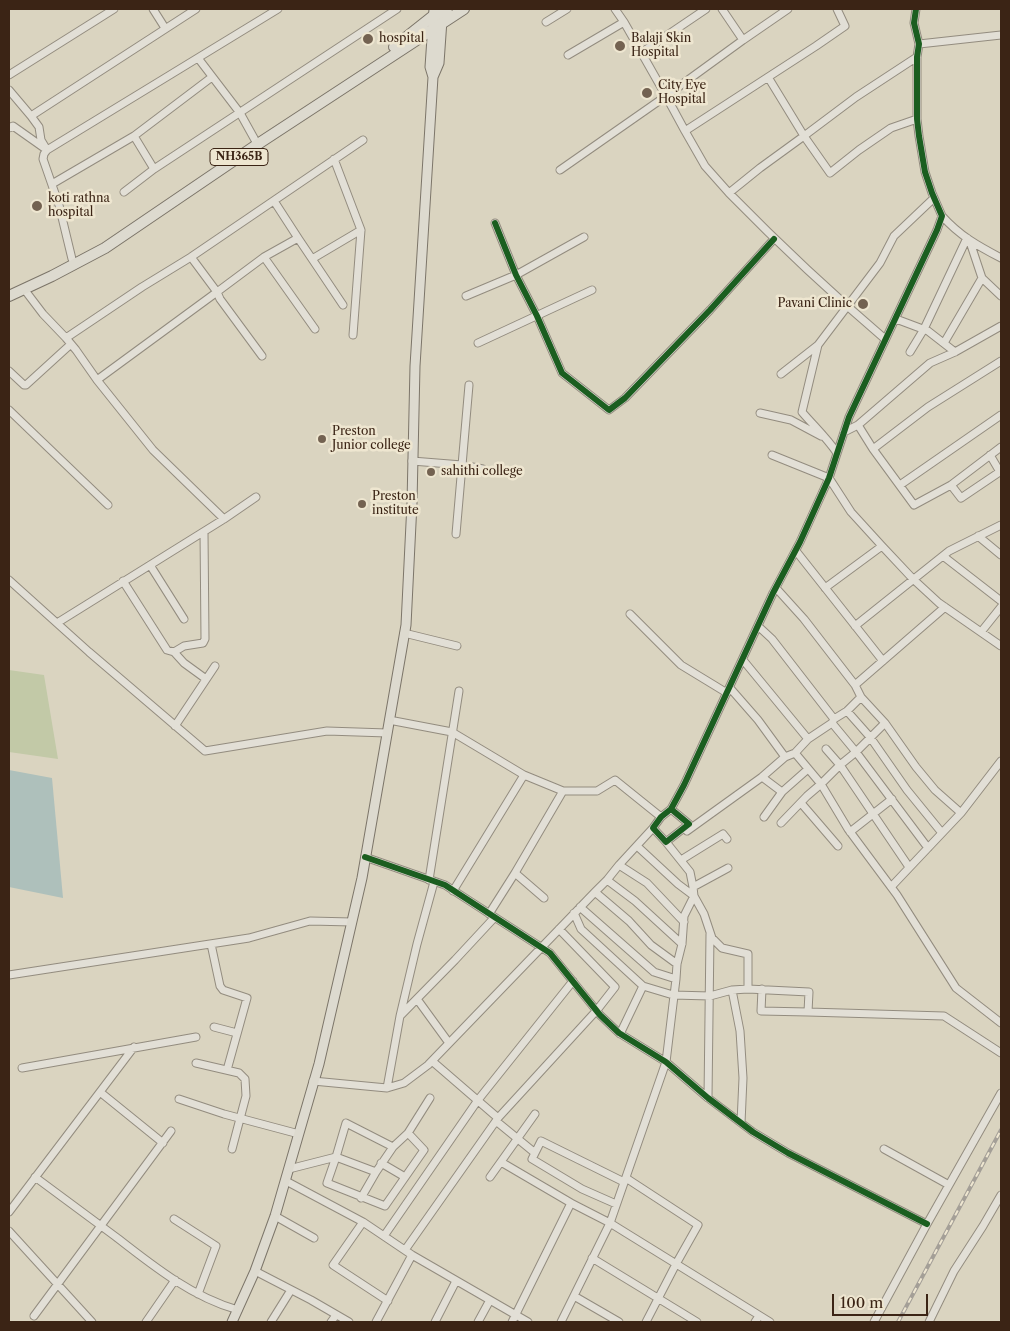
<!DOCTYPE html>
<html>
<head>
<meta charset="utf-8">
<style>
	body { margin:0 }
	#map { position:relative; width:1010px; height:1331px; overflow:hidden; background:#dad4c0; font-family:"Libre Caslon Text",serif }
	canvas { display:block }
	.frame { position:absolute; inset:0; border:10px solid #3b2415; pointer-events:none }
	.scale { position:absolute; left:832px; top:1294px; width:96px; height:22px; box-sizing:border-box; border:2px solid #3b2415; border-top:0; padding-left:6px; font-size:15px; line-height:18px; white-space:nowrap; color:#3b2415; -webkit-text-stroke:4px #eee6d0; paint-order:stroke }
</style>
</head>
<body>
<div id="map">
<canvas width="1010" height="1331"></canvas>
<div class="frame"></div>
<div class="scale">100 m</div>
</div>
<script>
const g = document.querySelector('canvas').getContext('2d');
g.lineJoin = 'round';
function fillPath(path, color) { g.fillStyle = color; g.fill(path, 'evenodd'); }
function stroke(path, color, width, dash) { g.strokeStyle = color; g.lineWidth = width; g.lineCap = dash ? 'butt' : 'round'; g.setLineDash(dash || []); g.stroke(path); }
function label(font, color, halo, rows, align = 'center') {
  g.font = font + ' "Libre Caslon Text",serif'; g.lineWidth = 5; g.setLineDash([]); g.textBaseline = 'middle'; g.strokeStyle = halo; g.fillStyle = color; for (const [text, x, y, turn = 0] of rows) {
    g.save(); g.translate(x, y); g.rotate((+turn || 0) * Math.PI / 180); g.textAlign = isNaN(turn) ? turn : align; if (halo) g.strokeText(text, 0, 0); g.fillText(text, 0, 0); g.restore();
  }
}
fillPath(new Path2D(`
	M9 670 44 675 58 759 9 752Z`), '#c2c9a7');
fillPath(new Path2D(`
	M9 770 52 778 63 898 9 887Z`), '#aec0bb');
const minor = new Path2D(`
	M153 9 165 28
	M722 9 743 40
	M546 22 567 9
	M624 22 666 96 743 40 788 9
	M919 44 1001 35
	M641 53 706 9
	M568 55 624 22 615 9
	M198 58 240 113 255 140
	M9 75 114 9
	M9 90 31 116
	M917 119 891 128 859 150 830 173 804 136 856 97 917 57
	M9 128 13 126 47 150 41 140 39 127 31 116 196 9
	M685 131 705 166 729 193 760 168 804 136 768 77
	M134 136 154 169
	M334 159 361 230 353 335
	M560 170 666 96 685 131 816 46 845 26 837 9
	M52 184 134 136 212 77
	M124 192 154 169 397 9
	M729 193C779 244 831 293 885 339
	M942 216C960 236 978 246 1001 258
	M495 223 516 275 537 316 562 373 609 410 625 398 710 310 774 239
	M298 238 343 305
	M970 242 982 278 1001 296
	M264 257 315 329
	M72 259 59 205 43 159 44 154 47 150 278 9
	M312 259 361 230
	M24 289 43 314 66 338 142 287 191 257 363 140
	M466 296 516 275 584 237
	M896 319 928 331 955 352
	M66 338 76 350 97 380 153 450 224 519
	M478 343 592 290
	M944 343 982 278
	M818 345 802 412C814 426 827 438 837 453
	M910 352 924 329 967 238
	M262 356 220 299 217 292 264 257 298 238 274 201
	M9 371 24 385H26L71 344
	M781 374 818 345 880 263 894 236 934 198
	M97 380 217 292 191 257
	M9 410 108 505
	M760 413 791 420 821 436
	M858 425 873 449 928 407 1001 361
	M844 432 858 425 930 363 955 352 1001 326
	M873 449 914 505 951 485 1001 447
	M772 455 829 478 851 512 882 546 913 579 939 603 1001 646
	M990 455 1000 472
	M412 461 462 465 483 469
	M900 485 1001 415
	M951 485 961 498 1001 471
	M204 532 205 639 203 643 184 646 174 652 184 663 206 679
	M456 534 469 385
	M978 536 1001 555
	M796 551 883 661
	M943 556 1001 601
	M150 565 184 619
	M9 580 89 652 205 751 327 731 387 733
	M123 581 167 650 174 652
	M776 588 804 619 855 685
	M825 588 882 546
	M630 614 681 665 727 693
	M57 623 224 519 256 497
	M758 626 772 639 834 719
	M855 626 949 551 1001 525
	M981 632 1001 607
	M404 633 457 646
	M743 660 808 739
	M730 688 758 720 785 757 795 753 821 784 848 829 897 895 956 988 1001 1023
	M847 711 870 737 907 790 942 833
	M389 720 452 732 524 775 563 791H597L615 780 661 817
	M832 723 856 752 928 848
	M885 723 916 767 935 790 961 813 891 887
	M175 726 215 666
	M826 749 840 765 909 867
	M795 753 808 739 832 723 834 719 847 711 861 697 855 685 945 607
	M782 792 762 777 785 757
	M801 803 838 846
	M671 809 689 824 666 842 653 828 661 817 671 809 684 785 773 593 800 542 829 478 849 417 937 230 942 216 932 193 925 172 919 136 917 119V57L919 44 914 23 916 9
	M961 813 1001 761
	M764 817 782 792 808 769
	M781 823 807 796 821 784 840 765 856 752 885 723 861 697
	M687 831 762 777
	M850 832 892 799
	M637 846 678 884 694 896 704 914 712 938 722 948 748 954V989L809 992 808 1012 761 1011 762 989
	M365 857 445 885 550 953 600 1015 619 1033 666 1062 708 1098 753 1132 788 1153 927 1224
	M681 860 723 834 727 839
	M619 865 647 883 684 922
	M515 873 544 898
	M429 880 459 691
	M607 880 635 901 682 944
	M693 887 728 868
	M453 891 524 775
	M595 892 629 921 651 945 677 964
	M580 907 654 972 676 979
	M574 913 581 929 643 986 620 1034
	M489 914 515 873 563 791
	M211 944 220 986 223 990 247 998 227 1070
	M9 975 249 938 310 921 352 922
	M643 986 673 995 710 996 732 990 748 989
	M732 990 740 1031 743 1078 741 1123
	M417 999 449 1043
	M808 1012 944 1016 1001 1053
	M401 1015 455 960 494 918
	M214 1027 237 1033
	M432 1061 498 1118
	M196 1063 239 1073 245 1079 246 1096 232 1149
	M22 1068 196 1037
	M313 1081 387 1088 404 1083 428 1065 595 892 607 880 619 865 653 828
	M387 1088 400 1016 417 944 434 882
	M100 1092 163 1143
	M708 1098 710 934
	M179 1099 224 1114 299 1134
	M496 1121 535 1153
	M393 1147 346 1123 336 1157 327 1183 385 1206 424 1150 408 1133
	M884 1149 949 1185
	M501 1162 571 1203 512 1322
	M381 1163 405 1177
	M289 1169 336 1157 376 1172 393 1147 408 1133 430 1098
	M35 1177C62 1197 89 1217 116 1237 153 1266 192 1297 238 1310
	M490 1177 535 1114
	M626 1178 698 1225 676 1264 646 1322
	M286 1181 363 1222 412 1255 528 1322
	M361 1198 376 1172
	M571 1203 610 1223 770 1322
	M616 1204 582 1189 532 1159 541 1141 624 1182
	M9 1212 134 1047
	M275 1216 314 1238
	M174 1219 216 1246 198 1294
	M363 1222 333 1265 388 1301
	M9 1231 92 1322
	M384 1236 478 1100 573 981
	M405 1250 498 1118 597 1010 615 987 559 929
	M592 1258 697 1322
	M255 1271 311 1300 349 1322
	M574 1296 619 1322
	M34 1316 171 1131
	M146 1322 175 1280
	M271 1322 291 1290
	M331 1322 336 1315
	M376 1322 412 1255
	M435 1322 456 1281
	M478 1322 490 1300
	M561 1322 610 1223 666 1062 676 979 677 964 682 944 684 916 694 896 693 887 690 872 666 842
	M755 1322 759 1316
	M874 1322 927 1224 1001 1093
	M929 1322 954 1271 983 1226 1001 1195`);
const major = new Path2D(`
	M433 77 430 67 434 9
	M232 1322 255 1271 275 1216 319 1064 362 878 406 625 412 503 415 366 433 77 439 63 442 20`);
const highway = new Path2D(`
	M394 47 433 16 447 9
	M9 296 52 276 105 248 261 142 464 9`);
stroke(minor, '#938c7f', 9);
stroke(major, '#7c7569', 11);
stroke(highway, '#7c7569', 12);
stroke(minor, '#e2dfd6', 7);
stroke(major, '#dddacf', 9);
stroke(highway, '#dddacf', 10);
const rail = new Path2D(`
	M898 1322 1001 1130`);
stroke(rail, '#a49f97', 4);
stroke(rail, '#eee6d0', 2, [5.5]);
stroke(new Path2D(`
	M495 223 516 275 537 316 562 373 609 410 625 398 710 310 774 239
	M671 809 689 824 666 842 653 828 661 817 671 809 684 785 773 593 800 542 829 478 849 417 937 230 942 216 932 193 925 172 919 136 917 119V57L919 44 914 23 916 9
	M365 857 445 885 550 953 600 1015 619 1033 666 1062 708 1098 753 1132 788 1153 927 1224`), '#1b5e20', 6);
for (const [x, y, r, color] of [
	[368,39,6,"#736251"],
	[620,46,6,"#736251"],
	[647,93,6,"#736251"],
	[37,206,6,"#736251"],
	[863,304,6,"#736251"],
	[322,439,5,"#736251"],
	[431,472,5,"#736251"],
	[362,504,5,"#736251"]
]) { const dot = new Path2D(); dot.arc(x, y, r, 0, 2 * Math.PI); g.fillStyle = color; g.fill(dot); stroke(dot, '#eee6d0', 2); }
for (const [x, y, w] of [
	[239,157,58]
]) { const box = new Path2D(); box.roundRect(x - w / 2, y - 8.5, w, 17, 4); g.fillStyle = '#eee6d0'; g.fill(box); stroke(box, '#3b2415', 1); }
label('bold 11px', '#3b2415', null, [
	["NH365B",239,157]
]);
label('12px', '#3b2415', '#eee6d0', [
	["hospital",379,39],
	["Balaji Skin",631,39],
	["Hospital",631,53],
	["City Eye",658,86],
	["Hospital",658,100],
	["koti rathna",48,199],
	["hospital",48,213],
	["Pavani Clinic",852,304,"right"],
	["Preston",332,432],
	["Junior college",332,446],
	["sahithi college",441,472],
	["Preston",372,497],
	["institute",372,511]
], 'left');
</script>
</body>
</html>
